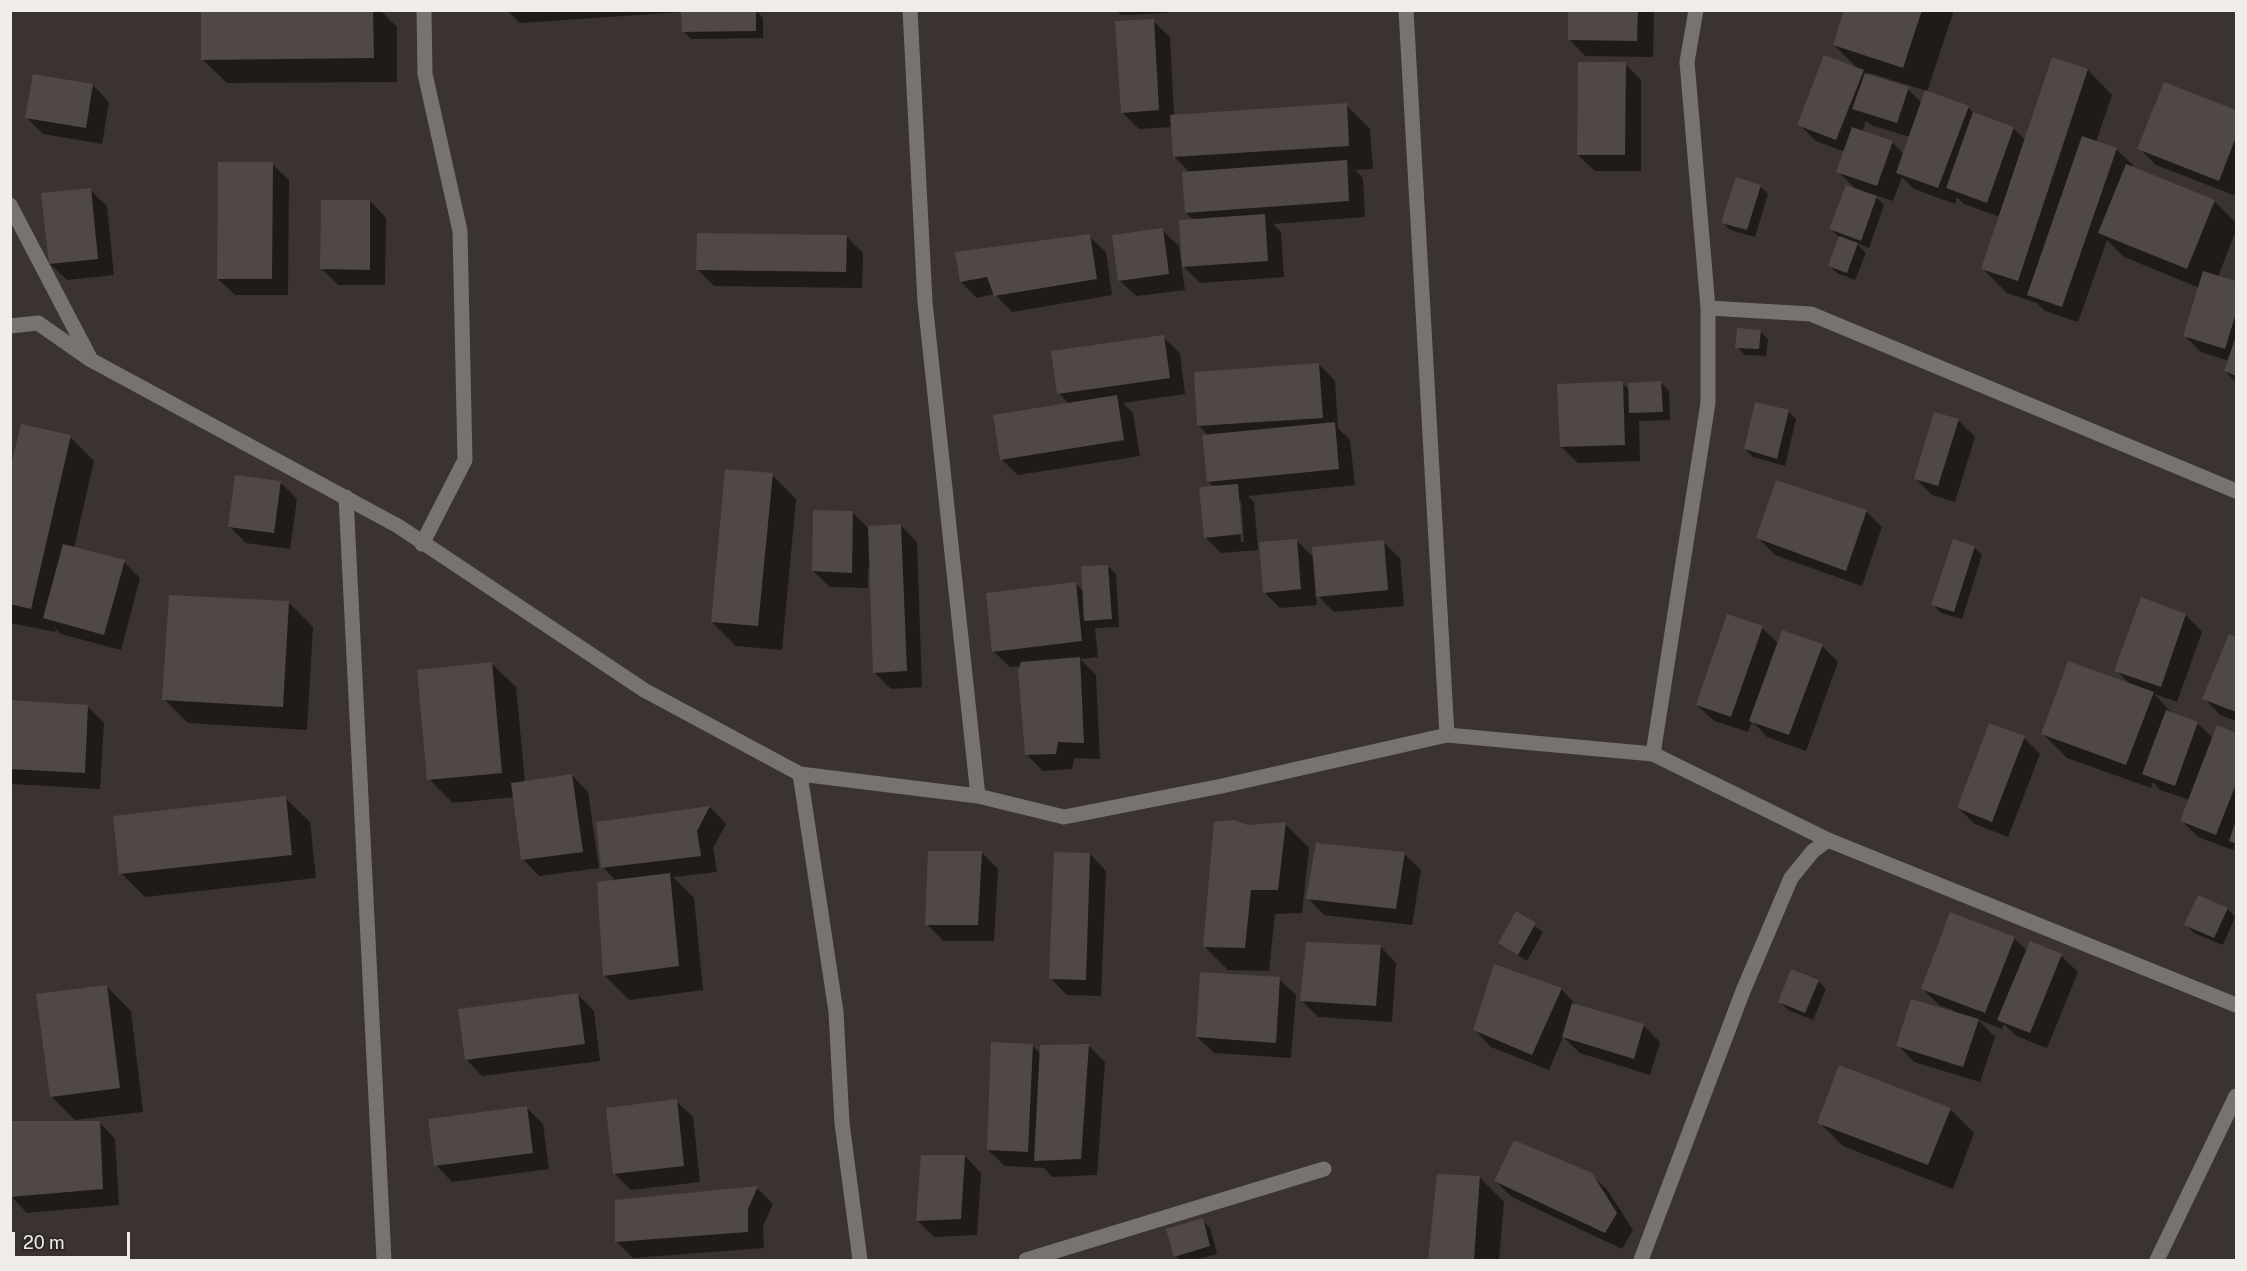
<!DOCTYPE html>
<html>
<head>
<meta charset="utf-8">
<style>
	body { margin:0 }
	#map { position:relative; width:2247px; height:1271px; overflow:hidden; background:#3a3330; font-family:"Public Sans",sans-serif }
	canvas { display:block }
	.frame { position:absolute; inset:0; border:12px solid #f0ece9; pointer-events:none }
	.scale { position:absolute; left:12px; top:1232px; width:118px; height:27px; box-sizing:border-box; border:3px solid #f0ece9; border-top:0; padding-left:8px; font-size:18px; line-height:21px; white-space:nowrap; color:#f0ece9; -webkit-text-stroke:4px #2f2926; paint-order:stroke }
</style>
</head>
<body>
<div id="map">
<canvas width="2247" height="1271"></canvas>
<div class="frame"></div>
<div class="scale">20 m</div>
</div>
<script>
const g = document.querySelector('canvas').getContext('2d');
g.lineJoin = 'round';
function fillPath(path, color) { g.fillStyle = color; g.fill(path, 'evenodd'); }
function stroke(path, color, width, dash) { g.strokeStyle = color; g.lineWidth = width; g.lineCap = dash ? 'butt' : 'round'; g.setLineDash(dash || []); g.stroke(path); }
fillPath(new Path2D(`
	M203 10H380L397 27V82L227 83 202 59Z
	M507 10H755L763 18V38L691 39 683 31 682 12 520 23Z
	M1116 10H1168V13L1121 15Z
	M1570 10H1654L1653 57 1585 56 1569 39Z
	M1846 10H1954L1927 92 1968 107 1975 115 2013 128 2026 141 2053 59 2088 70 2112 95 2096 142 2116 149 2133 165 2132 168 2214 201 2236 223V230L2218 277 2236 283V382L2225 371 2229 361 2201 352 2185 336 2200 288 2124 257 2107 240 2078 322 2045 311 2037 303 2007 293 1983 269 2000 217 1964 204 1957 197 1955 204 1914 189 1902 177 1893 201 1874 195 1884 205 1869 248 1856 243 1866 253 1855 280 1837 273 1829 265 1839 237 1831 229 1857 190 1838 171 1845 152 1816 141 1799 124 1858 69 1834 45ZM1869 73 1927 91 1922 103 1908 89 1868 75ZM1866 121 1871 125 1910 137 1904 154 1892 142 1862 132Z
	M1153 21 1170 37 1174 116 1346 105 1370 129 1373 169 1355 170 1363 178 1365 217 1273 224 1281 232 1284 277 1200 283 1181 264 1185 290 1136 296 1119 280 1162 230 1179 246 1181 262H1184L1194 220 1186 213 1190 173 1174 156 1172 127 1139 129 1122 112Z
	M1625 64 1641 80V171H1595L1578 155Z
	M2164 83 2236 111V196L2156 165 2139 148Z
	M93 85 109 102 102 144 43 134 27 118Z
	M272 164 289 180 288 295H235L218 279Z
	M1760 186 1768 194 1755 237 1730 230 1722 222Z
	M90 190 107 206 114 275 67 280 50 264Z
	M370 201 386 218 385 285H338L322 269Z
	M1089 236 1106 252 1112 295 1012 312 995 294 977 298 961 282Z
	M847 237 863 253 862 288 714 286 697 269Z
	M1760 331 1768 339 1766 356 1745 355 1737 347Z
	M1163 337 1180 353 1185 394 1123 403 1133 413 1140 456 1018 475 1001 459 1069 404 1059 393Z
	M1319 364 1335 381 1338 428 1350 440 1355 485 1248 496 1254 502 1258 550 1221 553 1205 537 1214 487 1208 481 1209 436 1199 426ZM1238 501H1241L1244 542H1241Z
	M1622 383 1630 391 1661 383 1669 391 1670 420 1639 421 1640 461 1578 463 1561 447Z
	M1788 411 1796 419 1785 466 1753 457 1745 449Z
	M1958 420 1975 437 1955 502 1932 495 1915 478Z
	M70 437 94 461 74 548 124 562 140 578 121 650 61 634 56 629 55 632 10 623V475Z
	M772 475 796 499 782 650 736 646 712 622Z
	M280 482 297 499 290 549 246 543 229 526Z
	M1866 511 1882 527 1862 586 1775 555 1758 538Z
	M853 513 867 527 901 526 917 542 922 687 891 689 874 672 871 569H868V588L830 587 813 571Z
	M1296 540 1314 558 1383 542 1400 558 1404 606 1334 612 1316 594 1317 605 1280 608 1264 592Z
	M1974 547 1982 555 1962 619 1941 613 1933 605Z
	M1108 566 1116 574 1119 627 1095 628 1098 657 1080 659 1096 675 1100 759 1074 758 1072 769 1043 771 1026 754 1022 666 1010 667 993 651 1075 583 1084 592Z
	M2142 599 2186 615 2202 632 2177 702 2154 694 2174 715 2197 723 2214 739 2218 727 2236 734V847L2235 845 2233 850 2198 837 2182 821 2190 800 2160 790 2153 782 2151 788 2067 758 2043 734 2131 685 2116 670Z
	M289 603 313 627 307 730 188 723 164 699Z
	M1762 628 1779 644 1822 646 1838 662 1806 751 1767 737 1752 721 1748 732 1714 721 1697 705Z
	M2230 636 2236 639V721L2220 715 2204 698Z
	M491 663 516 687 525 782 572 775 588 792 599 868 539 876 523 859 515 797 453 803 429 779Z
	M10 702 87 706 104 723 100 789 10 784Z
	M2024 738 2040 754 2008 837 1975 824 1958 808Z
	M285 798 310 822 316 878 145 897 121 873Z
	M710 807 726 824 713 848 717 872 673 877 694 898 703 990 629 1000 605 976 616 881 603 867 597 823Z
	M1285 824 1309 848 1302 913 1275 914 1269 971 1228 970 1204 946 1248 826Z
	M982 853 998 869 994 941H943L927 924Z
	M1090 854 1106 871 1101 996 1067 995 1051 979Z
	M1404 854 1421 870 1412 925 1324 915 1308 898Z
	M2199 897 2228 909 2235 917 2223 945 2194 933 2186 925Z
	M1516 913 1543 932 1527 961 1500 943Z
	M2014 938 2027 951 2030 943 2061 956 2078 972 2047 1048 2016 1036 2004 1024 2002 1029 1977 1019 1995 1037 1980 1082 1914 1062 1898 1045 1955 1011 1939 1005 1922 988Z
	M1380 946 1396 963 1392 1022 1318 1017 1301 1000Z
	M1279 979 1296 995 1291 1058 1214 1053 1197 1037Z
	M1818 981 1826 989 1813 1020 1788 1010 1780 1002Z
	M107 987 131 1011 143 1112 75 1120 51 1096Z
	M1561 989 1577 1006 1643 1025 1660 1042 1650 1075 1580 1053 1563 1037 1549 1070 1491 1047 1475 1030Z
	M578 995 594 1011 600 1061 482 1076 466 1059Z
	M1032 1045 1041 1055 1088 1045 1105 1062 1097 1175 1052 1177 1044 1168 1005 1166 988 1150Z
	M676 1101 693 1117 700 1182 631 1190 615 1174Z
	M527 1108 543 1124 549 1169 452 1182 436 1165Z
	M1950 1109 1974 1133 1953 1189 1843 1146 1819 1122Z
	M99 1122 115 1139 119 1205 27 1213 11 1196Z
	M965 1156 981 1173 977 1235 934 1237 918 1221Z
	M1591 1174 1608 1191 1633 1230 1622 1249 1512 1197 1495 1181Z
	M1439 1176 1479 1177 1504 1202 1499 1260H1430Z
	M757 1188 773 1204 763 1226 764 1248 633 1258 616 1241Z
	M1202 1220 1210 1228 1217 1254 1195 1260H1180L1176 1256Z`), '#0007');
fillPath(new Path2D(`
	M201 10H373L374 58 201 60Z
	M681 10H756V31L682 32Z
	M1568 10H1638L1637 41 1568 40Z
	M1844 10H1922L1903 68 1833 45Z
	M1154 19 1159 110 1121 113 1115 21Z
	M1824 55 1864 70 1836 140 1797 125Z
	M2052 57 2088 69 2018 281 1981 269Z
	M1578 62H1626L1625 155H1577Z
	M1865 73 1909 87 1897 123 1852 109Z
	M33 74 93 84 86 128 25 118Z
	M2164 82 2236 110V137L2219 181 2137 149Z
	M1925 90 1969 106 1938 188 1896 173Z
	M1347 103 1349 146 1173 157 1170 115Z
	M1973 112 2014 127 1987 203 1946 188Z
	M1852 127 1893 141 1877 186 1836 172Z
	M2082 136 2117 148 2062 307 2027 295Z
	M1347 160 1349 201 1185 213 1182 172Z
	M218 162H273L272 279H217Z
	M2126 164 2215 200 2187 269 2098 233Z
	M1736 177 1761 185 1747 230 1721 223Z
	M1846 185 1877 196 1861 241 1829 229Z
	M91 188 98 259 49 264 41 193Z
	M321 200H370V270L320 269Z
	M1265 214 1268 261 1182 267 1179 220Z
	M1163 228 1169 274 1118 281 1112 235Z
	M697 233 847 235 846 272 696 270Z
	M1090 234 1097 279 994 296 987 277 960 282 955 252Z
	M1839 236 1858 243 1847 273 1828 266Z
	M2203 271 2236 281V313L2225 349 2183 336Z
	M1737 328 1761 330 1759 349 1735 348Z
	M1164 335 1170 378 1057 394 1051 351Z
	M2236 336V376L2224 371Z
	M1319 363 1323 418 1197 426 1194 372Z
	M1623 381 1625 445 1560 447 1557 384Z
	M1661 381 1663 412 1629 413 1628 383Z
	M1117 395 1124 440 1000 460 993 415Z
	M1755 402 1789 410 1777 459 1744 449Z
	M1934 412 1959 419 1938 486 1914 479Z
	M1335 422 1339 469 1207 482 1202 435Z
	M21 424 71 435 31 609 10 604V469Z
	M725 469 773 473 758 626 711 622Z
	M235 475 281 481 274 533 228 527Z
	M1776 480 1867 510 1846 571 1756 538Z
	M1238 484 1242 534 1204 538 1199 487Z
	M813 510 853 511 852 573 812 571Z
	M901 524 907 671 873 673 868 526Z
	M1297 539 1301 589 1263 593 1259 542Z
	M1953 539 1975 546 1954 612 1931 605Z
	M1384 540 1388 590 1316 597 1312 547Z
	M63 544 125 560 104 635 43 618Z
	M1108 565 1112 619 1084 621 1081 566Z
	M1076 582 1082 641 992 652 986 593Z
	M169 595 289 601 283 707 162 700Z
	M2141 597 2186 614 2161 687 2114 671Z
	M1727 614 1763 626 1731 717 1696 705Z
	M1782 630 1823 644 1789 735 1749 721Z
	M2229 634 2236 637V712L2202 699Z
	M1080 657 1084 743 1058 742 1056 754 1025 755 1018 670 1021 662Z
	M2068 661 2154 692 2126 765 2041 734Z
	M492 662 502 773 427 780 417 670Z
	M10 700 88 705 85 773 10 769Z
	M2166 710 2198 722 2175 786 2142 774Z
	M1989 723 2025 736 1992 822 1957 808Z
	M2217 725 2236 733V784L2216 835 2180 821Z
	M572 774 583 852 521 860 511 783Z
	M286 796 292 855 119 874 113 816Z
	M710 806 697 831 701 856 601 868 596 822Z
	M1234 820 1248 825 1286 822 1278 890H1251L1245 948 1203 947 1214 822Z
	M2236 820V844L2229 841Z
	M1316 843 1405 852 1396 909 1306 899Z
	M928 851H982L978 925H925Z
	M1054 852 1090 853 1086 980 1049 979Z
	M670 873 679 966 603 976 597 882Z
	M2198 895 2228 908 2214 938 2184 925Z
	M1516 911 1536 923 1518 955 1498 943Z
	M1950 912 2015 937 1985 1013 1921 989Z
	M2030 941 2062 954 2030 1033 1997 1020Z
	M1306 942 1381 945 1376 1006 1300 1001Z
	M1494 964 1562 988 1532 1055 1473 1030Z
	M1791 969 1819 980 1805 1013 1778 1002Z
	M1200 972 1280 977 1276 1043 1196 1037Z
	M107 985 120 1088 50 1097 36 994Z
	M578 993 585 1044 465 1060 458 1009Z
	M1911 999 1979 1019 1963 1067 1896 1046Z
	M1572 1003 1644 1024 1634 1059 1562 1037Z
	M991 1042 1033 1044 1028 1152 987 1150Z
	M1089 1044 1081 1159 1034 1161 1040 1045Z
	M1839 1065 1951 1108 1928 1165 1817 1123Z
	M677 1099 684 1166 613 1174 606 1108Z
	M527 1106 533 1153 434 1166 428 1119Z
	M11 1121H100L103 1189 10 1197Z
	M1514 1140 1592 1173 1617 1213 1605 1233 1494 1181Z
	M921 1155H965L961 1219 916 1221Z
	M1437 1174 1480 1176 1474 1260H1428Z
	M758 1186 748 1209V1232L615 1242V1200Z
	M1203 1218 1210 1246 1174 1257 1166 1229Z`), '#4f4844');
stroke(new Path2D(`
	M910 10 925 302 978 796
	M1406 10 1447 735
	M10 205 89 356
	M1708 308 1811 314 2236 491
	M10 326 38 323 91 360 398 526 644 690 800 774 978 796 1064 817 1222 786 1447 735 1653 754 1828 840
	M346 497 384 1260
	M422 544 465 460 460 231 425 74 424 10
	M1653 754 1708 403V308L1687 62 1696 10
	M800 774 836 1012 842 1123 860 1260
	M1026 1260 1324 1169
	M1641 1260 1743 991 1791 878 1813 851 1828 840 2236 1005
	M2157 1260 2236 1096`), '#767371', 15);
</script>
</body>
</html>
